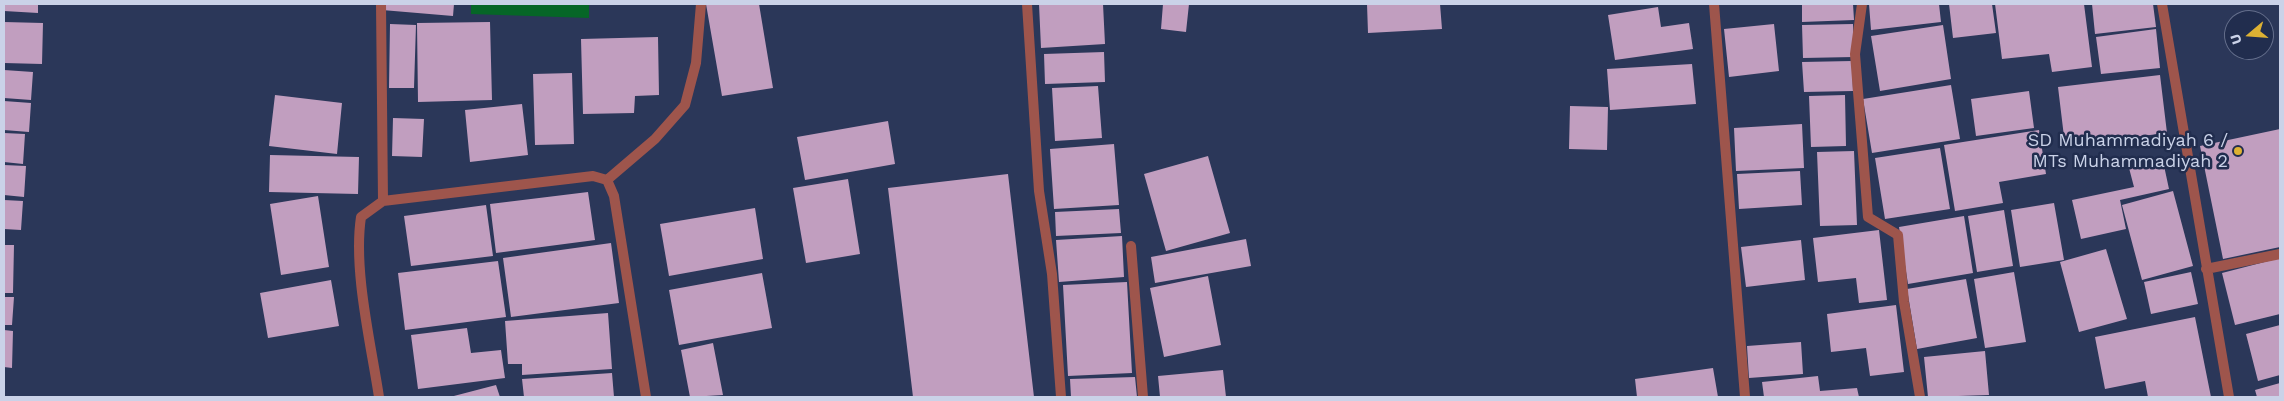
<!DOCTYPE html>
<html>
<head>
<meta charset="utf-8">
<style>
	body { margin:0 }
	#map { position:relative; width:2284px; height:401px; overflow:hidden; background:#2b3759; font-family:"Work Sans",sans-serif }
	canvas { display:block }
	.frame { position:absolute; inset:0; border:5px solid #cad2e8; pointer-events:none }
	.north { position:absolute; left:2224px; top:10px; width:50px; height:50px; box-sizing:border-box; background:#212d4e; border:1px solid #656f8c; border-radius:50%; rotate:252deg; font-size:14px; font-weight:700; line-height:20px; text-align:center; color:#cad2e8 }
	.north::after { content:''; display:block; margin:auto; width:18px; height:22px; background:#ddb133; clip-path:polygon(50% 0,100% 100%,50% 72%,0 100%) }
</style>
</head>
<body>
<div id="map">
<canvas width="2284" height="401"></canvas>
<div class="frame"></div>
<div class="north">U</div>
</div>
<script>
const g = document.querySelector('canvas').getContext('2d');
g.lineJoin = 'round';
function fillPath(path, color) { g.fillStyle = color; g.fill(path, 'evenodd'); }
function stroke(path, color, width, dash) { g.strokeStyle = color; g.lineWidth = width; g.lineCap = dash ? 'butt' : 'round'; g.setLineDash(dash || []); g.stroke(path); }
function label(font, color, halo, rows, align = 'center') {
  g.font = font + ' "Work Sans",sans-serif'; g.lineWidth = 5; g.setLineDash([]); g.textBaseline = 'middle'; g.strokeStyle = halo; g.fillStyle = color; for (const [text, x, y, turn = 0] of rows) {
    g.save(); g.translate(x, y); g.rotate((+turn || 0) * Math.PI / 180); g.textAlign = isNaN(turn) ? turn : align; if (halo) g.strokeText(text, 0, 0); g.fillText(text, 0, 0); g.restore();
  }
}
fillPath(new Path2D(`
	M471 4H589V18L471 14Z`), '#066627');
fillPath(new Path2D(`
	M4 4H38V13L4 11Z
	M382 4H454L453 16 382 10Z
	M706 4H759L773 88 722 96Z
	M1039 4H1103L1105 44 1041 48Z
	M1163 4H1189L1186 32 1161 29Z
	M1367 4H1440L1442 29 1368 33Z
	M1802 4H1853L1854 20 1802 22Z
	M1869 4H1939L1941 22 1871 30Z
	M1949 4H1992L1996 33 1953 38Z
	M1995 4H2084L2092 67 2052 72 2049 54 2002 59Z
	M2092 4H2153L2156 27 2095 34Z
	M1658 7 1661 27 1689 23 1693 49 1615 60 1608 15Z
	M4 22 43 23 42 64 4 63Z
	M490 22 492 100 418 102 417 23Z
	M390 24 416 25 414 88H389Z
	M1774 24 1779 71 1729 77 1724 29Z
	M1853 24 1854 57 1803 58 1802 25Z
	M1943 25 1951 79 1880 91 1871 36Z
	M2156 29 2160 68 2101 74 2096 37Z
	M658 37 659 95 635 96 634 113 583 114 581 39Z
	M1104 52 1105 82 1045 84 1044 54Z
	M1852 61 1853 91 1804 92 1802 62Z
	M1692 64 1696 104 1610 110 1607 69Z
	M4 70 33 72 31 100 4 98Z
	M572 73 574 144 535 145 533 74Z
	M2160 75 2167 133 2065 145 2058 87Z
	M1951 85 1960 139 1872 153 1863 99Z
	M1098 86 1102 138 1055 141 1052 88Z
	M2029 91 2034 128 1976 136 1971 99Z
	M275 95 342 103 337 154 269 146Z
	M1845 95 1846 146 1811 147 1809 96Z
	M4 101 31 103 29 132 4 130Z
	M522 104 528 155 470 162 465 110Z
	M1570 106 1608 107 1607 150 1569 149Z
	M393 118 424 119 422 157 392 156Z
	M888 121 895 164 805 180 797 137Z
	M1802 124 1804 168 1736 171 1734 128Z
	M2280 129V247L2223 259 2200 146Z
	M2039 130 2046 174 1999 182 2003 203 1955 211 1944 145Z
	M4 133 25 134 23 164 4 162Z
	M1114 144 1119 205 1054 209 1050 149Z
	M1940 148 1950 209 1885 219 1875 158Z
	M1854 151 1857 225 1820 226 1817 152Z
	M270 155 359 157 358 194 269 192Z
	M1208 156 1230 233 1166 251 1144 174Z
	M2163 161 2169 189 2120 200 2126 229 2081 239 2072 200 2134 187 2129 168Z
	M4 165 26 166 24 197 4 195Z
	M1800 171 1802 205 1739 209 1737 174Z
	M1008 174 1034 397H913L888 188Z
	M848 179 860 254 806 263 793 188Z
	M2173 191 2193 266 2142 280 2122 205Z
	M588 192 595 240 496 253 490 204Z
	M318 196 329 267 281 275 270 204Z
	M4 200 23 201 21 230 4 229Z
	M2054 203 2064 260 2020 267 2011 210Z
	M486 205 493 256 411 266 404 216Z
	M755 208 763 259 669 276 660 224Z
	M1119 209 1121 233 1056 236 1055 212Z
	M2004 210 2013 266 1977 272 1968 216Z
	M1964 216 1973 273 1908 284 1899 227Z
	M1879 230 1887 300 1859 303 1856 278 1818 282 1813 238Z
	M1122 236 1124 277 1059 282 1056 240Z
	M1246 239 1251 266 1155 283 1151 257Z
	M1801 240 1805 280 1746 287 1741 247Z
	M611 243 619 303 511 317 503 258Z
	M4 245H14L13 293H4Z
	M2106 249 2127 319 2079 332 2060 262Z
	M2280 258V314L2235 325 2222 273Z
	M498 261 506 317 405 330 398 273Z
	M2014 272 2026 342 1985 348 1974 279Z
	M2191 272 2198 304 2151 314 2144 282Z
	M762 273 772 328 679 345 669 290Z
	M1208 276 1221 345 1164 357 1150 288Z
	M1966 279 1977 338 1917 349 1907 289Z
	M331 280 339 326 268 338 260 293Z
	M1127 282 1132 373 1068 376 1063 285Z
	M4 297H14L12 325H4Z
	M1896 305 1904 372 1870 376 1866 348 1831 352 1827 314Z
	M608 313 612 369 522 375V364H508L505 321Z
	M2195 317 2211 397H2148L2145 381 2105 389 2095 337Z
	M2280 325V375L2258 381 2246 334Z
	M467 328 471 353 501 350 505 378 418 389 411 335Z
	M4 330 13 331 12 368 4 367Z
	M1801 342 1803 374 1749 378 1747 346Z
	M713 343 723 395 690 397 681 350Z
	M1985 351 1989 395 1928 397 1924 357Z
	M1713 368 1718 397H1637L1635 379Z
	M1223 370 1226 397H1160L1158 376Z
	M612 373 614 397H524L522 379Z
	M1818 376 1820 391 1857 388 1859 397H1764L1762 382Z
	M1135 377 1137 397H1071L1070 379Z
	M2280 383V397H2257L2255 390Z
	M496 385 500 397H450Z`), '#c19ebf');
stroke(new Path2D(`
	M381 4 383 201
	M1027 4 1039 191 1052 274 1061 397
	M1714 4 1745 397
	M1862 4 1855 54 1868 217 1898 235 1904 302 1920 397
	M2162 4 2229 397
	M607 180 655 139 685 105 696 63 701 4
	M1131 246 1143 397
	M2206 269 2280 254
	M379 397C371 344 353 270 361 217L383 201 593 176 607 180 614 196 646 397`), '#9e554c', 10);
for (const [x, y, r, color] of [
	[2238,151,5,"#ddb133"]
]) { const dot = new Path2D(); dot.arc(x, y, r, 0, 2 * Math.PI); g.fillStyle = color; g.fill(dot); stroke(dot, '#212d4e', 2); }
label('18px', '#cad2e8', '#212d4e', [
	["SD Muhammadiyah 6 /",2228,141],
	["MTs Muhammadiyah 2",2228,162]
], 'right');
</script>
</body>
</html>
